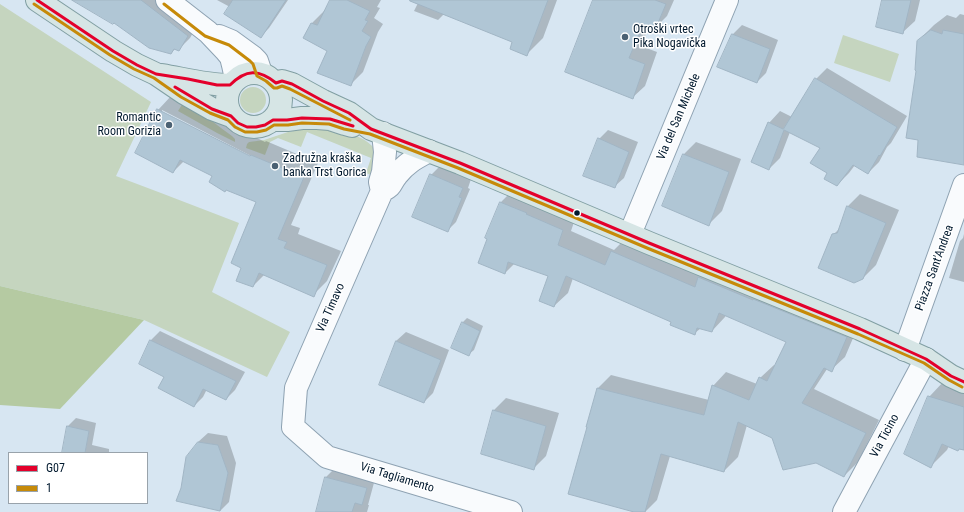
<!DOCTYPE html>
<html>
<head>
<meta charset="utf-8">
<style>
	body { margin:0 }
	#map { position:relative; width:964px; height:512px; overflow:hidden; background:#d7e6f2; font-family:"Roboto Condensed",sans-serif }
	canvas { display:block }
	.legend { position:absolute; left:8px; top:452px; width:140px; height:52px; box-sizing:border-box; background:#fff; border:1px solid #99a3ab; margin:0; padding:5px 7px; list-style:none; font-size:12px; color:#00192e }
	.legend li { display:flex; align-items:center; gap:8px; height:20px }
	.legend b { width:20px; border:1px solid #99a3ab }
</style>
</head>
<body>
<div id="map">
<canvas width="964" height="512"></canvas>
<ul class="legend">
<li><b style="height:5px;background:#e4002b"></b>G07</li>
<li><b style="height:5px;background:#c68a09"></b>1</li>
</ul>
</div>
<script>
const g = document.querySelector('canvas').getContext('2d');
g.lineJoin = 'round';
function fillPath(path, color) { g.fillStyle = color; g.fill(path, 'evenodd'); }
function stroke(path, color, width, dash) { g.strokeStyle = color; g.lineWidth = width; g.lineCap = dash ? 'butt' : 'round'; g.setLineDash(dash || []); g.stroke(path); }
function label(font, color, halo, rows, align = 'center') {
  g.font = font + ' "Roboto Condensed",sans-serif'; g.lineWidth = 3; g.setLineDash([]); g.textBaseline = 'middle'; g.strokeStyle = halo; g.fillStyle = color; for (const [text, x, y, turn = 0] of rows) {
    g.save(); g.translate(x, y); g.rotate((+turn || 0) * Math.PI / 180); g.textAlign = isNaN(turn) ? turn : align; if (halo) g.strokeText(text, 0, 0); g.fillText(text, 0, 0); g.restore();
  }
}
fillPath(new Path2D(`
	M0 4 151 102 116 176 161 193 239 223 212 292 290 332 267 377 144 320 0 286Z
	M843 35 899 54 890 82 834 63Z
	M240 100a13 13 0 1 1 26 0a13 13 0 1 1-26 0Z
	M183 103 212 121 221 128 232 136 235 139V142L217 133 178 111Z
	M315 127C334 131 361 132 374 148L373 174 371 175 366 173 371 158 307 132 301 147 278 138 270 142 265 155 246 148 247 144 249 142 264 140 288 132Z`), '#c5d5bf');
fillPath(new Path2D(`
	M0 286 144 320 60 409 0 405Z`), '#b5caa2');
fillPath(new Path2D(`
	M75 0H167L198 24 190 38 178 50 175 49 171 53Z
	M217 0H288L269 28 260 37 230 7Z
	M331 0H381L377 7 380 8 374 18 383 24 378 32 363 72 350 85 329 51 304 38 312 23 325 10Z
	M414 0H557L543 38 526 55 514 42 444 14 438 20 414 11 418 3Z
	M595 0H674L667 16 655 28 649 26 641 46 657 52 645 86 632 98Z
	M883 0H920L915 21 902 33Z
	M960 14 964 15V152L919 140 918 70V41L934 25 947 15 956 18Z
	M742 25 778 40 766 73 757 82 718 67 733 34Z
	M827 68 907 116 891 143 887 147 879 162 868 173 855 165 849 173 837 185 828 173 821 147 790 132 780 158 769 169V123L780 111 792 117 816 79Z
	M172 95 265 142 266 141 318 163 291 225 300 228 298 234 341 251 327 281 313 295 265 274 253 286 242 267 257 202 213 176 184 161 173 172 136 153 158 110ZM162 110 255 158 254 159 162 113Z
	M608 130 638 142 624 178 614 187 599 139Z
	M696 142 741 159 722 211 709 224 683 155Z
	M440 166 471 179 468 188 470 189 456 222 447 231 431 175Z
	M514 189 576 216 571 231 614 250 625 239 859 324 845 357 831 370 827 369 814 389 879 420 858 462 844 476 773 437 747 425 738 457 724 471 670 456 657 500 645 512H638L598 388 611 375 709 400 713 386 726 372 757 384 760 378 774 365 776 366 788 341 726 315 725 317 712 331 701 328 695 333 672 322 573 278 568 293 554 306 549 276 515 263 505 273 489 239 487 238 501 202Z
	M860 194 899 210 876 265 863 278 833 235 840 228 847 207Z
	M964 234V282L949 278 960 241 963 238Z
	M467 318 483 326 474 350 469 354 463 322Z
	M160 331 245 372 235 390 226 399 207 389 203 397 194 406 166 376 140 363 151 340Z
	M406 332 449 350 433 393 424 402 380 385 396 341Z
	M945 380 964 386V450L949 446 947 450 931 466 929 397Z
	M506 398 559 413 546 456 533 469 493 411Z
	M76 418 96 423 92 445 109 449V453H63L68 426Z
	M208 433 227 436 236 463 229 502 220 511 198 442Z
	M335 468 375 479 368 505H369L367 512H317L326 477Z`), '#0003');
const building = new Path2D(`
	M72 0H141L188 36 179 51 174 49 171 54 149 48 114 23 113 24Z
	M233 0H286L261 38 224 14Z
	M330 0H347L370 11 365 20 368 21 362 31 371 37 366 46 351 86 317 73 327 51 303 38 311 23 317 25Z
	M410 0H548L527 56 510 49 512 42 410 1Z
	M593 0H655L666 4 655 30 643 25 629 58 645 64 633 99 565 72Z
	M882 0H911L903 34 876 27Z
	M931 30 942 34 943 30 964 34V165L917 157 918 140 906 138 916 71 915 70 917 41Z
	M732 34 770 49 757 83 717 67Z
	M815 78 897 127 880 156 879 155 868 174 853 165 837 186 824 179 827 173 810 163 820 148 784 130 769 170 751 162 768 122 783 129Z
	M157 109 250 156 251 155 304 177 278 239 287 242 284 248 327 265 314 297 259 273 253 287 236 281 241 268 231 263 256 202 226 190 225 192 209 182 212 176 180 160 173 173 135 153Z
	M598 138 629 152 615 188 583 176Z
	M683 154 729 172 709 226 662 206Z
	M430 174 463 188 459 197 462 198 448 232 412 217Z
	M500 202 527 213 526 214 563 230 558 245 605 265 611 251 695 287 698 277 753 300V299L847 337 832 372 824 368 802 403 866 433 844 477 816 463 783 470 772 438 738 422 724 472 661 454 645 512H634L568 494 587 427H586L597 388 704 415 712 385 749 400 759 377 767 381 786 342 719 313 712 332 697 328 695 335 670 325 671 322 566 276 554 307 539 301 548 276 508 262 505 274 478 263 487 239 485 238Z
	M847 206 886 223 863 279 854 283 818 268 832 234 837 233Z
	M462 322 480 331 469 356 451 348Z
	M150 340 236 381 226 400 203 389 194 407 158 388 164 377 139 364Z
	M396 341 441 360 424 403 379 385Z
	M928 396 964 407V450L959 449 958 451 942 444 931 468 904 454Z
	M493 410 546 426 534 470 481 454Z
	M67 426 89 431 85 453H62Z
	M198 442 218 445 228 473 220 511 176 501 181 488 186 457Z
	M325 477 367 488 362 505 355 503 352 512H316Z`);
fillPath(building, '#b0c6d5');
stroke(building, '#a1b5c4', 1);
const minor = new Path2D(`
	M167 0 208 32 226 51 231 57 233 65 236 79
	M219 36 231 41 253 57 257 61 261 73
	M383 133 385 152 383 172 380 182 382 191 296 388 293 427 327 457 511 512
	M382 191C394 185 390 183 397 175 406 163 416 158 429 151
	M630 234 727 0
	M905 350 964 185
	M844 512 926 359`);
const major = new Path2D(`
	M37 0 113 51 137 65 156 74 184 93 212 109 231 116
	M227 100a27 27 0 1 1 54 0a27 27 0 1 1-54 0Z
	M162 75C185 79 207 85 230 85
	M276 83 282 81 292 84 323 101 349 113 371 129 460 163 649 243 860 329 926 359 951 376 964 382
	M273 120H287L302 118H317L330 119 345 124 352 126`);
stroke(minor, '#8ea2b2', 24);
stroke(major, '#819fa3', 24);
stroke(minor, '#f9fbfd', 22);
stroke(major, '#d6e5e5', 22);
stroke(new Path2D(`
	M37 0 113 51 137 65 156 74 188 79 217 85H230C246 69 259 69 276 83L282 81 292 84 323 101 349 113 371 129 460 163 649 243 860 329 926 359 951 376 964 382
	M175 87 212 109 231 116 238 123 247 127H256L265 125 273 120H287L302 118 330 119 353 126`), '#e4002b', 3);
stroke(new Path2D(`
	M34 4 110 55 134 69 154 78 181 97 210 113 228 120 235 127 245 132H257L266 130 274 125H288L302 123 329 124 344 129 370 134 458 168 647 248 858 334 924 363 949 380 962 387
	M164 4 205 36 229 45 250 61 253 64 257 76 266 81 274 88H277L282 86 290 89 321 105 350 120`), '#c68a09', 3);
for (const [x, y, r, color] of [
	[625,37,4,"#4b6173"],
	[169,125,4,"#4b6173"],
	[275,166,4,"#4b6173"],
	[577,213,3.5,"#00192e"]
]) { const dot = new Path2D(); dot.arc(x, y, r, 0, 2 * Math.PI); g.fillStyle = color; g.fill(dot); stroke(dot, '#fff', 1.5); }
label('12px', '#00192e', '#fff', [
	["Otroški vrtec",633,30],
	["Pika Nogavička",633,44],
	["Romantic",161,118,"right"],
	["Room Gorizia",161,132,"right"],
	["Zadružna kraška",283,159],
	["banka Trst Gorica",283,173]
], 'left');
label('12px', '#00192e', '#fff', [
	["Via del San Michele",679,117,-67],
	["Piazza Sant'Andrea",935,268,-70],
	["Via Timavo",331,308,-66],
	["Via Ticino",885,436,-62],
	["Via Tagliamento",397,478,17]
]);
</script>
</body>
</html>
